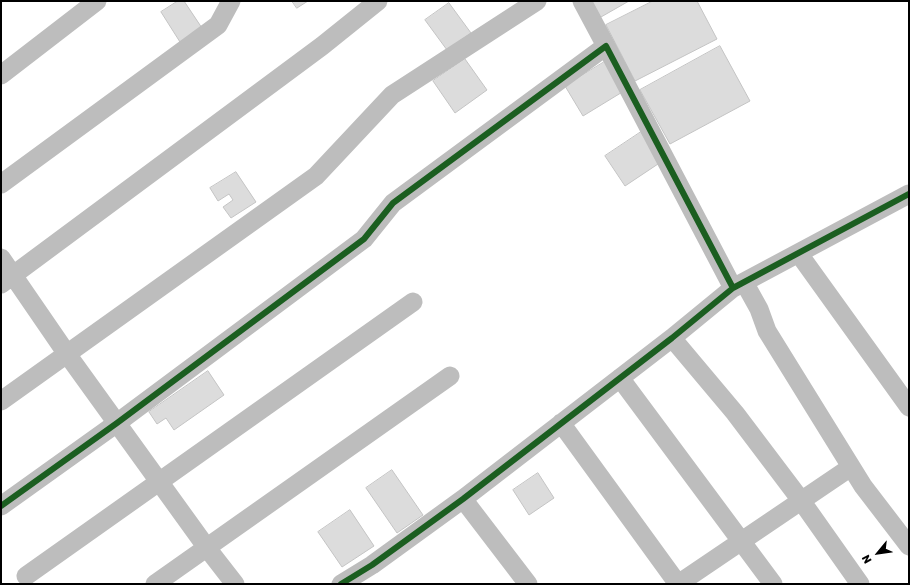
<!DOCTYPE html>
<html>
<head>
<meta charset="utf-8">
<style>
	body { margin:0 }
	#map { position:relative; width:910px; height:585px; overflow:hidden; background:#fff; font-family:Rubik,sans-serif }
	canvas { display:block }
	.frame { position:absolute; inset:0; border:2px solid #000; pointer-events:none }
	.north { position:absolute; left:858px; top:533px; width:40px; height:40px; -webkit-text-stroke:3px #fff; paint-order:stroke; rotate:241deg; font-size:11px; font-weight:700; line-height:16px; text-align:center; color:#000 }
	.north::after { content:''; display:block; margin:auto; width:14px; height:18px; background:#000; clip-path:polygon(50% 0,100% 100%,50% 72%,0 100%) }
</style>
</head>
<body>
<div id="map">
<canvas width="910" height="585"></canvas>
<div class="frame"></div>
<div class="north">N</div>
</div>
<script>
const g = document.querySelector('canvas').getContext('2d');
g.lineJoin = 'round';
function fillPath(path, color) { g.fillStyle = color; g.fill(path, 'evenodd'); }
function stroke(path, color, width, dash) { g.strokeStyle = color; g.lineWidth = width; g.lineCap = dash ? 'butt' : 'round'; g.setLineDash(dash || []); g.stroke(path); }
const building = new Path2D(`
	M178 1H184L202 28 180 42 161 12Z
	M292 1H308L297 8Z
	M592 1H629L601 17Z
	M653 1H697L717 39 635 81 606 25Z
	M449 3 471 33 447 50 425 20Z
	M720 46 750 101 670 144 640 90Z
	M465 59 487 90 455 113 433 81Z
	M606 61 624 91 583 116 565 86Z
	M641 132 661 162 625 186 605 156Z
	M236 172 256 202 231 218 223 207 233 200 229 194 218 201 210 188Z
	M208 371 224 395 174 430 166 418 157 424 149 412Z
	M392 470 423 515 397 533 366 488Z
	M538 473 554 498 529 515 513 490Z
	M350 510 374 546 342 567 318 532Z`);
fillPath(building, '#dcdcdc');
stroke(building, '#c4c4c4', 1);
stroke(new Path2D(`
	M582 1 606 46
	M1 75 97 1
	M1 184 218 25 231 1
	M799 254 909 407
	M1 258 67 354 207 548 235 584
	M744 282 759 309 767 331 863 486 909 546
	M1 284 322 46 378 1
	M672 338 735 413 800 499 860 584
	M620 378 773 584
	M1 401 316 176 392 95 537 1
	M561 423 678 584 851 467
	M463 499 528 584
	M1 506 117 423 364 239 393 203 606 46 733 288
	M26 576 413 302
	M155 584 450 376
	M341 584 372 565 463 499 672 338 733 288 909 194`), '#bdbdbd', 19);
stroke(new Path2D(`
	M1 506 117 423 364 239 393 203 606 46 733 288
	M341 584 372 565 463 499 672 338 733 288 909 194`), '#1b5e20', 6);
</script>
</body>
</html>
